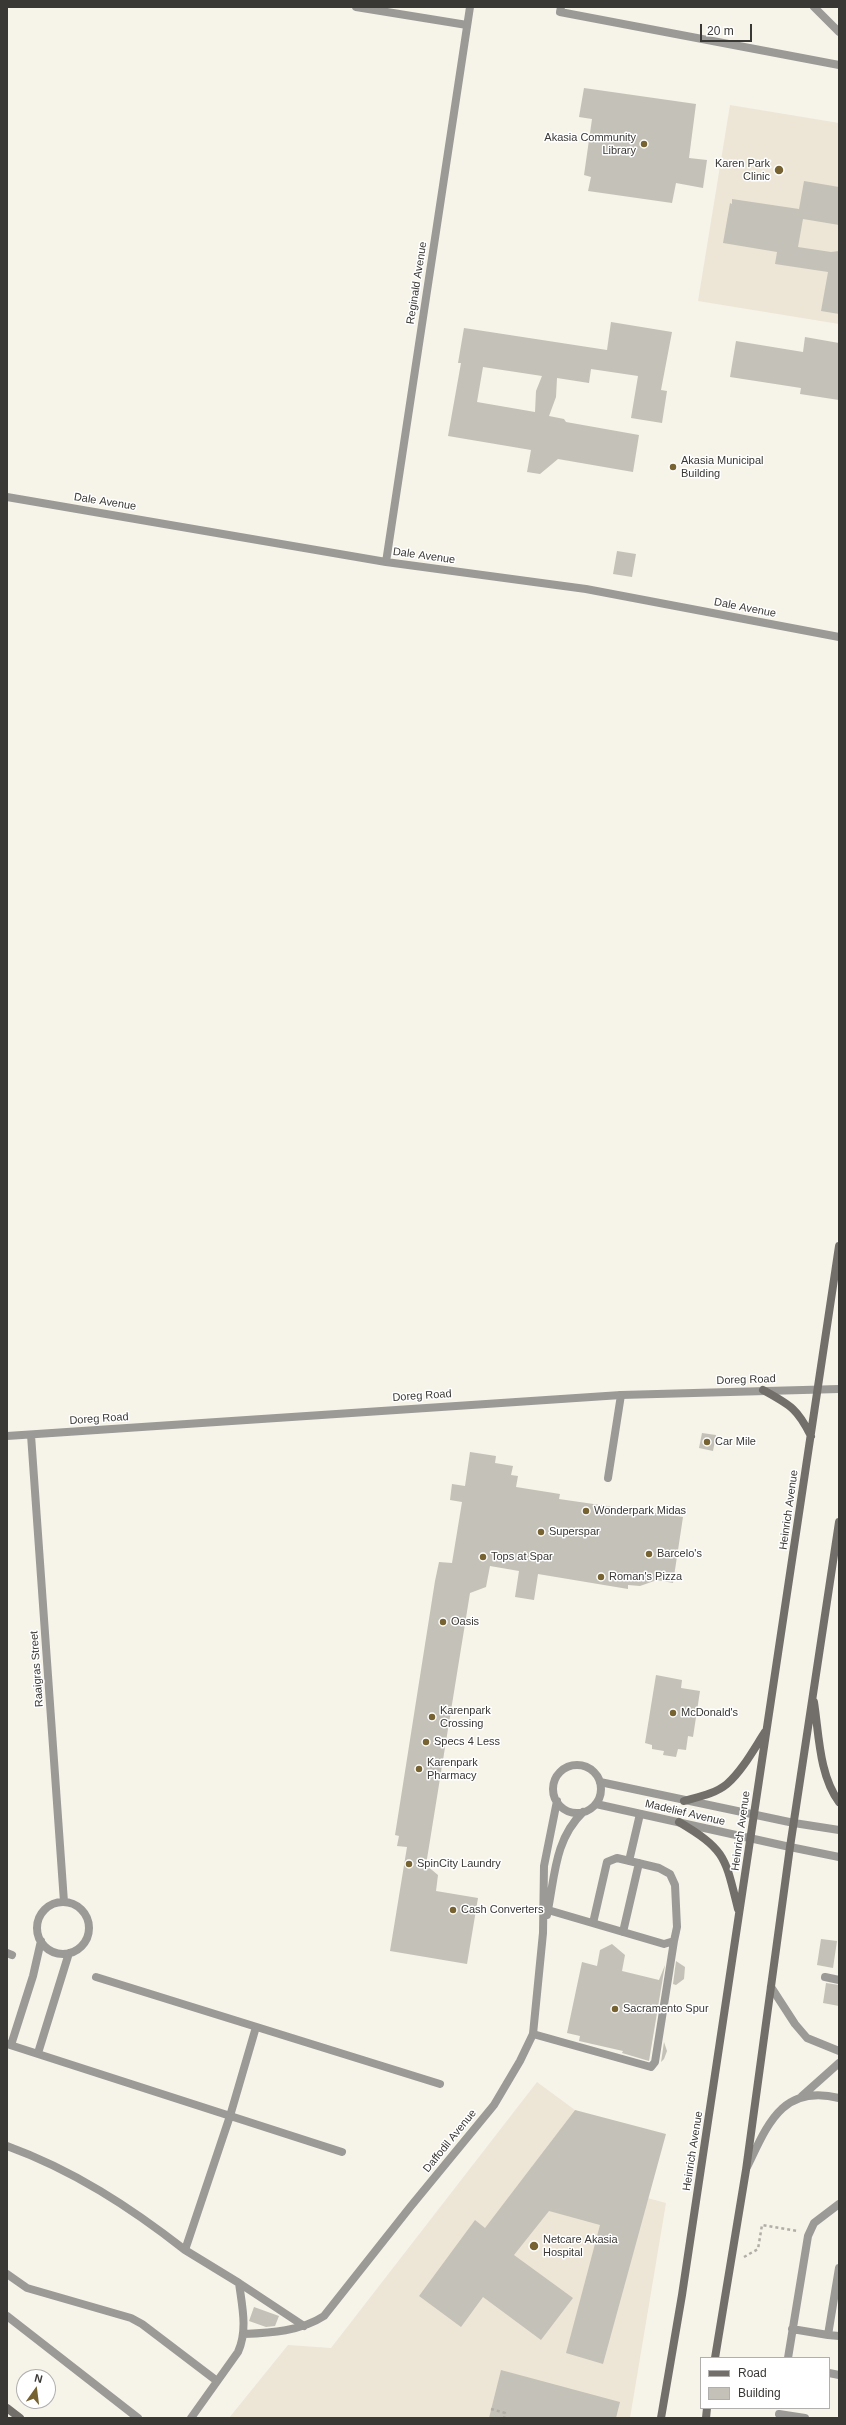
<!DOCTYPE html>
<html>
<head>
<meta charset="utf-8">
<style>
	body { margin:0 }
	#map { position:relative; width:846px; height:2425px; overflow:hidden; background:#f6f3e9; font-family:Arial,sans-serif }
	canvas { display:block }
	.frame { position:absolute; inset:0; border:8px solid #3a3835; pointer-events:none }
	.legend { position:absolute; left:700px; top:2357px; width:130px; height:52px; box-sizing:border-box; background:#fff; border:1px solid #b0afae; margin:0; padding:5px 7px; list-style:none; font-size:12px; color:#3a3835 }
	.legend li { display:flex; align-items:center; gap:8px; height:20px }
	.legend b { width:20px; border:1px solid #b0afae }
	.north { position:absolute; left:16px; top:2369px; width:40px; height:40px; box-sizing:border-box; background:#fff; border:1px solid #b0afae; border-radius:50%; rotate:14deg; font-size:11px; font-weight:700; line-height:16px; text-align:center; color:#3a3835 }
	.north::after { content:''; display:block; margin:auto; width:14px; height:18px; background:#776332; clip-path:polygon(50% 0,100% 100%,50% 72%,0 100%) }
	.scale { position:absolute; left:700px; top:24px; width:52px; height:18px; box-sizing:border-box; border:2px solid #3a3835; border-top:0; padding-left:5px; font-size:12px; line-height:14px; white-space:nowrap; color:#3a3835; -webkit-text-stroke:3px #fff; paint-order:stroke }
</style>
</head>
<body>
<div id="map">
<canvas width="846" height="2425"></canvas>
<div class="frame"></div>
<ul class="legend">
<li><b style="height:5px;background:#726f6a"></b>Road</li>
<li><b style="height:11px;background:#c4c1b8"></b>Building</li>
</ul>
<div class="north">N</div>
<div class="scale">20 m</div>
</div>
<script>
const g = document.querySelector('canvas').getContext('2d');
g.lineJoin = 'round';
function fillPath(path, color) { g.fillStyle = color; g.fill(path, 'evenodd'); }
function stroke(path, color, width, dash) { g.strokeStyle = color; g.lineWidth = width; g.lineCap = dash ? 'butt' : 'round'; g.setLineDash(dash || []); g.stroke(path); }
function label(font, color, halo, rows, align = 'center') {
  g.font = font + ' Arial,sans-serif'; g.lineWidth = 3; g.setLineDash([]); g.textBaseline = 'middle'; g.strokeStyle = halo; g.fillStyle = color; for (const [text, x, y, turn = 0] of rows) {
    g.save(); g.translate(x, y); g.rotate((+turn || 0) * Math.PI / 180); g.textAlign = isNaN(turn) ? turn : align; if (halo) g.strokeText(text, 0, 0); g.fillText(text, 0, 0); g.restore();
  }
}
fillPath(new Path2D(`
	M730 105 839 123V324L698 301Z
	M537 2082 575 2110 532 2167 666 2203 630 2418H229L288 2345 331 2348Z`), '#ede6d6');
fillPath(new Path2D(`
	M584 88 696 104 689 158 707 160 703 188 676 183 672 203 588 191 591 177 584 175 592 119 579 117Z
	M804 181 839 187V225L803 219 798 247 831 252 839 251V314L821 311 828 272 775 264 777 252 723 243 730 203 732 204V199L799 209Z
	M611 322 672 332 661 390 667 391 662 423 631 418 638 376 591 369 589 383 557 378 556 397 549 416 564 419 566 422 639 435 633 472 558 459 540 474 527 472 531 450 448 436 461 363H458L464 328 607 350ZM483 367 542 376 536 391 535 412 477 402Z
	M805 337 839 343V400L800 394 801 388 730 377 736 341 803 352Z
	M617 551 636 554 632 577 613 574Z
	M702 1433 716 1435 713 1451 699 1448Z
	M470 1452 496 1456 495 1463 513 1466 511 1475 518 1476 516 1487 560 1494 559 1499 683 1517 673 1583 657 1580 640 1586 628 1585V1589L538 1574 534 1600 515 1597 519 1571 490 1566 486 1587 470 1593 426 1865 438 1875 436 1891 478 1898 467 1964 390 1951 407 1847 397 1846 399 1836 395 1835 435 1581 439 1562 452 1563 462 1502 450 1500 452 1484 465 1486Z
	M656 1675 682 1680 681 1688 700 1691 693 1737 688 1736 686 1750 678 1749 676 1757 663 1755 664 1751 652 1749V1745L645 1743Z
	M821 1939 837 1941 833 1968 817 1965Z
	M612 1944 625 1955 622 1971 659 1980 665 1965 649 2061 622 2053 623 2051 579 2041 580 2036 567 2033 582 1962 597 1966 600 1950Z
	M676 1961 685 1967 684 1979 676 1985 673 1984Z
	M826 1983 839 1985V2006L823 2003Z
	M664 2042 667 2051 664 2059 661 2062Z
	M575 2110 666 2134 603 2364 566 2353 600 2225 549 2211 514 2255 573 2298 541 2340 483 2297 461 2327 419 2296 475 2220 485 2228Z
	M254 2307 279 2316 275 2326 266 2327 249 2321Z
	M501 2370 620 2402 616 2418H489Z`), '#c4c1b8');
stroke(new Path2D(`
	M744 2257 758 2249 762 2225 797 2231
	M491 2409 505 2413 504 2418`), '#b1aea7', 2.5, [3, 3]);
stroke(new Path2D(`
	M356 7 467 25
	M608 1478 621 1395
	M794 1823 839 1830
	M790 1847 839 1857
	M629 1861 640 1814
	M548 1910 664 1944 674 1941 677 1927 675 1885 670 1874 659 1868 617 1858 607 1862 593 1923
	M623 1932 639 1863
	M825 1977 839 1980
	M771 1987 795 2024 807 2038 839 2051
	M533 2034 651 2067 655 2062 674 1941
	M802 2096 839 2063
	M747 2167C768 2124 782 2084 839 2098
	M792 2329 828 2335 839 2268
	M828 2335 839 2336
	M788 2358 808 2236 814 2223 839 2204
	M829 2373 839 2375
	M779 2414 805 2418`), '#9b9a96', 8);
stroke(new Path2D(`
	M561 7 560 12 839 65
	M814 7 839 32
	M7 497 386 562 586 589 839 637
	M386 562 470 7
	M31 1435 64 1902
	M7 1436 621 1395 839 1389
	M553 1789a24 24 0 1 1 48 0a24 24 0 1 1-48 0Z
	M600 1782 794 1823
	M596 1804 790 1847
	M37 1928a26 26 0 1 1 52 0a26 26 0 1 1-52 0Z
	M547 1915C555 1877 554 1840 583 1812
	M7 1953 12 1955
	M96 1977 440 2084
	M7 2044 342 2152
	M11 2045 33 1976 41 1941
	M38 2053 69 1953
	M7 2146C73 2170 130 2207 185 2250L230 2116 256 2027
	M185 2250 239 2283C242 2306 248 2330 238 2352L191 2418
	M7 2274 27 2288 131 2318 142 2324 217 2381
	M239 2283 304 2326
	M7 2316 138 2418
	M244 2334C271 2333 301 2331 324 2316L411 2206 494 2105 520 2061 533 2034 543 1933 544 1866 557 1801`), '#9b9a96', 8);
stroke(new Path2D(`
	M763 1390C790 1405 797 1408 811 1436
	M814 1702C819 1734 819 1775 839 1802
	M684 1801C698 1797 715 1794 727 1784 742 1771 754 1749 765 1732
	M679 1822C726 1850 725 1857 738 1909
	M715 2358 746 2170 790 1847 839 1522
	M7 2408 20 2418
	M661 2418 682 2295 839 1246
	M706 2418 707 2408`), '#726f6a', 8);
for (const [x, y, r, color] of [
	[644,144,4,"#776332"],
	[779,170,5,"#776332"],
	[673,467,4,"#776332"],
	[707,1442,4,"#776332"],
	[586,1511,4,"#776332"],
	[541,1532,4,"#776332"],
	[649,1554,4,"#776332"],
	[483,1557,4,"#776332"],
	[601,1577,4,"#776332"],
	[443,1622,4,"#776332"],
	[673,1713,4,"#776332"],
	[432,1717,4,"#776332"],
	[426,1742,4,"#776332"],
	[419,1769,4,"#776332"],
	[409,1864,4,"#776332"],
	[453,1910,4,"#776332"],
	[615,2009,4,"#776332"],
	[534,2246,5,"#776332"]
]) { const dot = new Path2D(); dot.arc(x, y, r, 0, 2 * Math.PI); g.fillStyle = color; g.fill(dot); stroke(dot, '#fff', 1.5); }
label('11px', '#3a3835', '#fff', [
	["Akasia Community",636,138,"right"],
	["Library",636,151,"right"],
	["Karen Park",770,164,"right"],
	["Clinic",770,177,"right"],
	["Akasia Municipal",681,461],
	["Building",681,474],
	["Car Mile",715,1442],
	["Wonderpark Midas",594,1511],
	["Superspar",549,1532],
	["Barcelo's",657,1554],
	["Tops at Spar",491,1557],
	["Roman's Pizza",609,1577],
	["Oasis",451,1622],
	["Karenpark",440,1711],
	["Crossing",440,1724],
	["McDonald's",681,1713],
	["Specs 4 Less",434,1742],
	["Karenpark",427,1763],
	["Pharmacy",427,1776],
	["SpinCity Laundry",417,1864],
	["Cash Converters",461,1910],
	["Sacramento Spur",623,2009],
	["Netcare Akasia",543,2240],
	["Hospital",543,2253]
], 'left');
label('11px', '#3a3835', '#fff', [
	["Reginald Avenue",417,283,-81],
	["Dale Avenue",105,502,9],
	["Dale Avenue",424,556,8],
	["Dale Avenue",745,608,11],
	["Doreg Road",746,1380,-2],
	["Doreg Road",422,1396,-4],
	["Doreg Road",99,1419,-4],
	["Heinrich Avenue",789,1510,-82],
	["Raaigras Street",37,1669,-94],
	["Madelief Avenue",685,1813,13],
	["Heinrich Avenue",741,1831,-82],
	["Daffodil Avenue",450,2141,-51],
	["Heinrich Avenue",693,2151,-81]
]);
</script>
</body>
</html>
